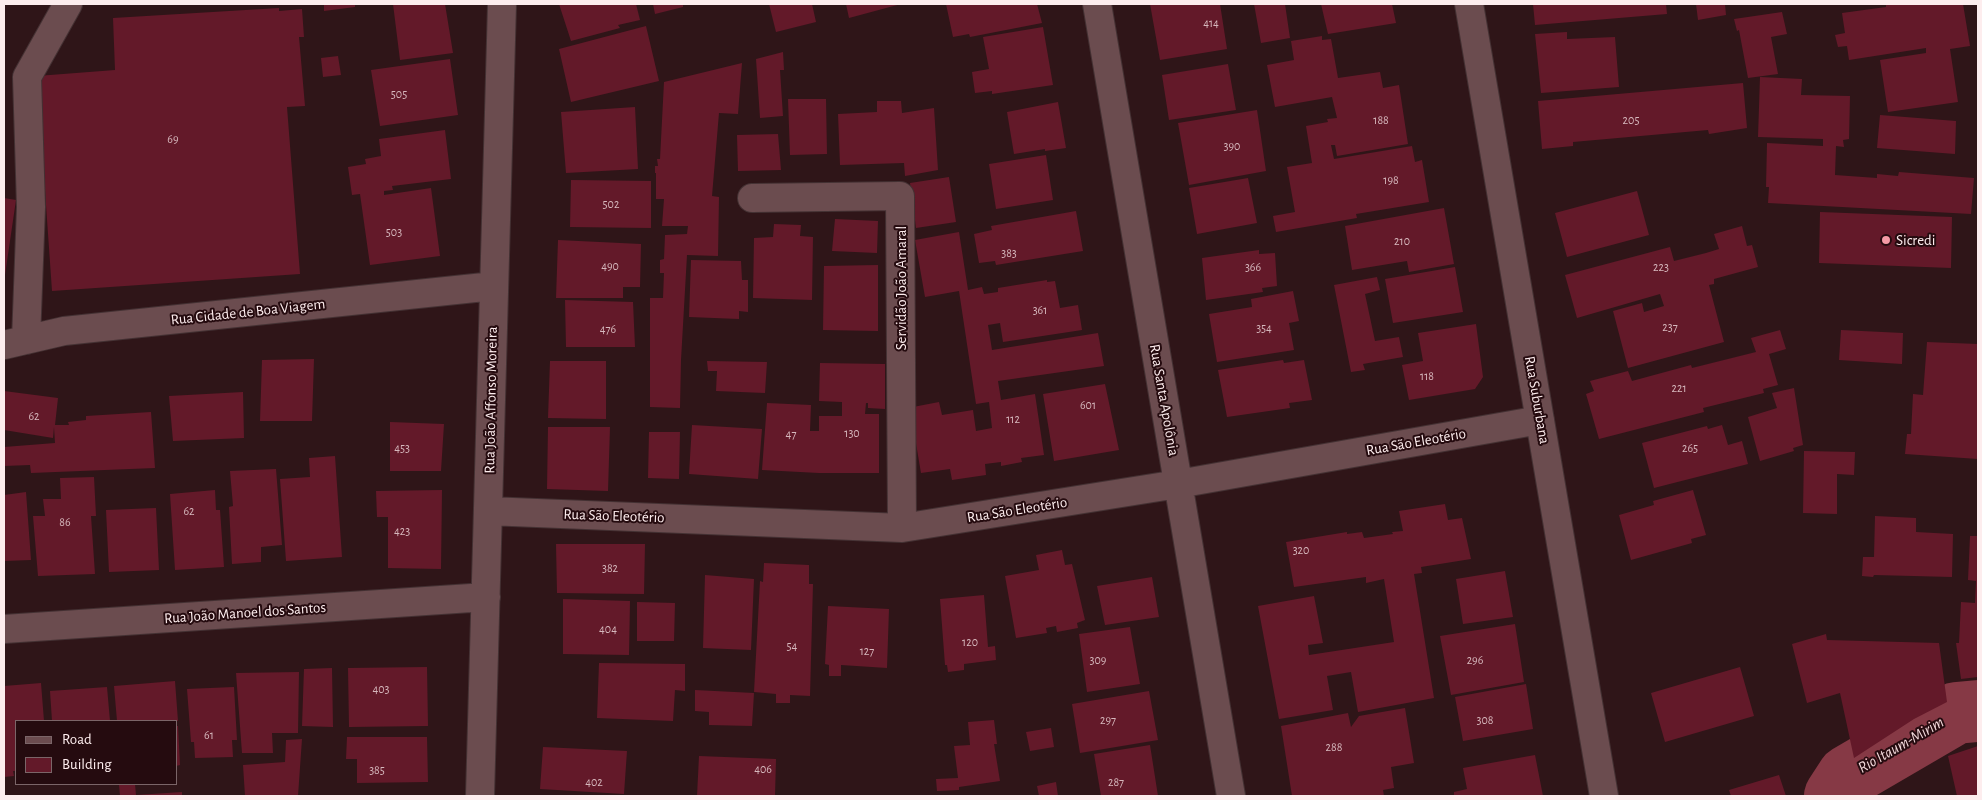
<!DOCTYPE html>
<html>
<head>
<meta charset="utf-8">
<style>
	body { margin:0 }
	#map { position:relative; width:1982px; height:800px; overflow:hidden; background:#2f1518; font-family:"Alegreya Sans",sans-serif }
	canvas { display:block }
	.frame { position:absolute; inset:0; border:5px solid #fdedee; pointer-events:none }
	.legend { position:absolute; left:15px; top:720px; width:162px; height:65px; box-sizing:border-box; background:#250b0f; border:1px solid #7b6568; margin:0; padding:6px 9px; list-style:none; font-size:15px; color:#fdedee }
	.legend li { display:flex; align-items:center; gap:10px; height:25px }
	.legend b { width:25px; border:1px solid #7b6568 }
</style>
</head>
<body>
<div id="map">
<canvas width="1982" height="800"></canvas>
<div class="frame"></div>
<ul class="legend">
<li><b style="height:6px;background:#6b4c4f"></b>Road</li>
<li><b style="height:14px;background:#631929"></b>Building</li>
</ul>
</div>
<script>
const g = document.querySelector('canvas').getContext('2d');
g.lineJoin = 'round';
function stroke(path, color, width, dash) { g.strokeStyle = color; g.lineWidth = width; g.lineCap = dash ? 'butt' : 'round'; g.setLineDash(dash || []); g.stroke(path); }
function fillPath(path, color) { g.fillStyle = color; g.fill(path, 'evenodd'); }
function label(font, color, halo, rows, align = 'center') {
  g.font = font + ' "Alegreya Sans",sans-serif'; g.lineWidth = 4; g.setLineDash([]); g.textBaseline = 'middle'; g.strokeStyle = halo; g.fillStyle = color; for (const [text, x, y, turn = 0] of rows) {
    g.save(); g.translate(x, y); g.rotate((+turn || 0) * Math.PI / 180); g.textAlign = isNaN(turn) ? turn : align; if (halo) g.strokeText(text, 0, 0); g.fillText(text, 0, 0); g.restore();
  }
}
stroke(new Path2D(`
	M1835 796 1848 776 1956 713 1978 711`), '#863945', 62);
fillPath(new Path2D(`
	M324 4H355V7L324 11Z
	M393 4H445L453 53 400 60Z
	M559 4H636L640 20 618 25 620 28 571 41Z
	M653 4H683V7L655 14Z
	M769 4H812L816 22 776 32Z
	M846 4H901L849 18Z
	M946 4H1037L1042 23 970 37 969 34 953 37Z
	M1150 4H1220L1227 49 1160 60Z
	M1254 4H1285L1290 38 1261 43Z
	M1321 4H1392L1396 23 1328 34Z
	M1533 4H1666L1667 14 1535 25Z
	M1696 4H1725L1726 15 1698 20Z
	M1886 4H1963L1970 46 1950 49 1958 102 1888 112 1880 60 1926 53V48L1849 60 1847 46 1838 47 1835 35 1845 33 1842 13 1886 7Z
	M279 8V11L302 9 304 37H299L305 106 287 107 300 274 52 291 37 76 115 70 113 18Z
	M1782 12 1787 34 1771 37 1778 74 1748 78 1739 30 1737 31 1734 19Z
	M646 26 659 81 571 102 559 49Z
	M1043 27 1053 85 992 94V91L975 93 972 72 989 69 983 37Z
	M1567 32V39L1615 37 1619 87 1541 93 1535 34Z
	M1322 36V40L1331 39 1338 78 1380 72 1383 88 1399 85 1408 144 1337 156 1335 145H1331L1334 159 1412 146 1415 162 1422 160 1429 202 1356 214 1357 218 1276 232 1273 216 1295 212 1287 167 1312 163 1306 126 1328 122 1327 119 1337 118 1332 97 1275 107 1267 65 1294 60 1291 41Z
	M783 52 784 70H780L783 116 760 118 756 59Z
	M338 56 341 75 323 77 321 58Z
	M450 59 458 115 380 126 371 70Z
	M742 63 738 114 719 113 712 196 719 197 718 256 687 255 681 360 680 408 650 407V298H663L664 273H660V260L664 259 665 235 687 234 688 226H662L664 199H656V173H655V166H658L657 159H660L664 82Z
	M1228 64 1236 110 1169 120 1162 75Z
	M1760 77 1802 79 1801 95 1850 96 1849 139 1843 140 1844 147 1836 146 1835 175 1877 178V174L1898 176 1899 172 1974 178 1971 214 1768 203 1769 187H1766L1767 143 1823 146V139L1758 137Z
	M1743 83 1747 128 1709 134 1708 130 1573 142V146L1542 149 1538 101Z
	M788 99H826L827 154 790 155Z
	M877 101H901L902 113 934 108 938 170 905 176 904 163 840 165 838 114 877 112Z
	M1058 102 1066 148 1045 151V149L1014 154 1007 112Z
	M635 107 638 169 566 173 561 112Z
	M1257 110 1266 171 1189 185 1178 123Z
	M1880 115 1956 121 1955 154 1877 148Z
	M445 130 451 179 392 186 393 190 384 191V195L431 188 440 256 370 265 360 194 352 195 348 167 366 164 365 159 381 156 379 139Z
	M778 134 781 170 738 171 737 135Z
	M1046 155 1053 200 996 209 989 164Z
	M949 177 956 222 916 228 910 183Z
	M1248 178 1257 223 1197 234 1189 188Z
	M571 180 651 181V228L570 227Z
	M1637 191 1649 235 1567 257 1555 213Z
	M4 198 16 200 5 275H4Z
	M1444 208 1454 264 1409 272 1407 261 1352 270 1345 226Z
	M1076 211 1083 251 996 265 995 261 979 263 974 234 992 230 991 226Z
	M1820 212 1952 217 1951 268 1819 263Z
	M835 219 878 221 877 253 832 251Z
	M774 224 801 225 800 236 813 237 812 300 753 298 754 238 773 237Z
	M1742 226 1747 246 1752 245 1758 267 1714 279V284L1709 285 1724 342 1628 368 1613 311 1642 303 1644 312 1664 306 1660 294 1577 318 1565 275 1670 247 1674 261 1706 253 1719 249 1714 234Z
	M959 232 968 290 982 287 984 294 998 292V288L1047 280V282L1055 281 1060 308 1078 305 1082 330 1003 342 1000 323 988 325 992 350 1098 333 1104 366 998 381 1001 400 1035 394 1044 455 1021 458 1022 462 1001 466V462L985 464 986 475 952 480 950 469 921 473 912 420H916L913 407 939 402 942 415 973 410 976 431 992 428 989 402 976 404 959 291 925 297 915 240Z
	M558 240 641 244 640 287H623V298H556Z
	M1259 250V254L1275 253 1277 286 1262 288 1263 292 1206 300 1202 258Z
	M691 260 741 261 742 280H748V312L739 311V319L689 317Z
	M878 265V331L823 330 824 266Z
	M1455 267 1463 312 1393 323 1385 279Z
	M1377 277 1380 290 1365 294 1375 341 1399 337 1403 357 1363 364 1365 370 1351 372 1334 285Z
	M1293 291 1299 321 1289 323 1294 350 1217 362 1209 314 1252 307 1251 299Z
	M565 300 633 302 635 347H566Z
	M1476 324 1483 377 1475 389 1409 400 1402 365 1423 361 1418 333Z
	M1780 330 1786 349 1769 354 1778 385 1763 389 1764 393 1703 408 1704 412 1599 439 1586 394 1594 391 1590 381 1628 371 1632 381 1691 365 1692 368 1756 352 1751 338Z
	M1841 330 1903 333 1902 364 1839 360Z
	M1927 342 1978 344V459L1905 454 1907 434H1911L1913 394 1923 395Z
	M314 359 312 421H260L262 360Z
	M1283 360 1284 363 1304 360 1312 400 1289 403 1290 408 1227 417 1218 370Z
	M550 361H606V419L548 418Z
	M707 361 767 362 765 393 716 391 717 371H708Z
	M820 363 885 364V409L868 408V403H866L865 414H879V473H819L762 470 767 403 811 405 810 431H819V416H842V402L819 401Z
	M1105 384 1119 450 1054 461 1043 394Z
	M1794 388 1803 445 1793 448 1794 451 1760 461 1748 417 1777 408 1772 393Z
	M4 391 58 398 55 425H69L68 422 86 420V416L151 412 155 468 31 473 30 465 4 466V447L55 443 54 427 53 438 4 430Z
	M243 392 244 438 173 441 169 396Z
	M390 422 444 424 441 471H390Z
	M692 425 762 429 758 479 689 474Z
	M1722 425 1728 445 1742 441 1748 464 1654 488 1642 443 1707 426 1708 429Z
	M548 427H610L608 491 547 489Z
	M649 432H680L679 479 648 478Z
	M1804 451 1855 452 1854 475 1837 474V514L1803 513Z
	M335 456 342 557 286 561 280 479 310 477 309 458Z
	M276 469 282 545 261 547V562L232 564 229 507 233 506 230 471Z
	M94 477 96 516H91L95 574 38 576 33 516H45L43 499H61L60 478Z
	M215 490 216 510H220L224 567 175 570 170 494Z
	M442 490 441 569 388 568V517H377L376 491Z
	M1693 490 1706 535 1691 539 1692 543 1631 560 1619 515 1654 505 1653 501Z
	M26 492 31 560 4 561V495Z
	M1445 504 1448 520 1462 518 1471 559 1421 567 1422 573 1414 574 1434 698 1358 712 1351 672 1327 676 1333 710 1279 719 1258 606 1314 596 1323 643 1308 645 1309 655 1394 642 1384 579 1366 583V577L1294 587 1286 542 1347 532V534L1362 532 1364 538 1393 534 1392 532 1403 531 1399 511Z
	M156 508 159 570 109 572 106 510Z
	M1875 516 1916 518V532L1953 534 1952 577 1874 575 1873 577 1862 576 1863 557H1874Z
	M1970 536H1978V677L1961 679 1956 643H1959L1961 602 1975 603 1976 581 1968 580Z
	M556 544H645L644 594 557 593Z
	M1062 550 1065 565 1072 564 1085 620 1077 623 1078 628 1057 632 1056 626 1046 628 1047 633 1016 638 1005 576 1039 570 1036 555Z
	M764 563 809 565V584H813L810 696 790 695V703H776V694L754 692 760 581 763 582Z
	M1505 571 1513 617 1463 624 1456 579Z
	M705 575 754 579 751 650 703 648Z
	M1152 577 1159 617 1105 625 1097 586Z
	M984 595 988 647 995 646 996 660 964 664V670L948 672 947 665H945L940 599Z
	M563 599 630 601 629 655 563 654Z
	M637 602 675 603 674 641H637Z
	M828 606 889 609 887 668 841 665V676H829V665L825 664Z
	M1515 624 1524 682 1451 695 1440 636Z
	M1130 627 1140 684 1087 692 1079 634Z
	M1826 634 1827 640 1939 643 1947 702 1914 719 1854 758 1840 693 1807 703 1792 644Z
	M599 663 685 664V691L675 690 673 721 597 718Z
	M427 667 428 726 349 727 348 668Z
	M1740 667 1754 716 1665 742 1651 693Z
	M332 668 333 727 302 726 304 669Z
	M299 672 298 733H272L273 753H242L236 673Z
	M175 681 178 721H117L114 686Z
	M41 683 44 721H16V771H13L14 776 4 777V686Z
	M1526 684 1533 729 1463 741 1455 697Z
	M107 687 110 721H52L50 691Z
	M234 687 237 740H232L233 757 195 758 194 742H191L187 689Z
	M695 690 754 693 752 726 709 725V712L695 711Z
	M1149 691 1158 740 1080 753 1072 704Z
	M1405 708 1414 763 1391 767 1394 788 1383 790 1384 796H1292L1281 726 1348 713 1351 727 1359 716Z
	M994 720 997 744H994L1000 781 959 787V790L937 791 936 779 958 778 954 746 970 745 968 722Z
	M176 726H178L180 765 176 766Z
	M1051 728 1054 747 1030 751 1026 732Z
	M347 737H427L428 782 357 783V759H346Z
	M302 739 298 796H245L243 765 285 762 286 740Z
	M1150 745 1158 796H1101L1094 754Z
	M1978 746V796H1957L1948 756Z
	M543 747 627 751 624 794 540 789Z
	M1535 755 1543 796H1454V792L1467 789 1463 768Z
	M699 756 776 759 775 796H697Z
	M1779 775 1786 796H1731L1729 790Z
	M1056 782 1058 796H1039L1037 786Z
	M129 784H135L136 795 182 792V796H120L119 785Z`), '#631929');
const minor = new Path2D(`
	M1097 4 1231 796
	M1469 4 1604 796
	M752 198 900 196 902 528
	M26 340 31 207 27 77 68 4
	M4 345 64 331 494 286
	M488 511 902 528 1178 484 1540 420
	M4 629 486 597
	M480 796 502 4`);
stroke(minor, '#443133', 30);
stroke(minor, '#6b4c4f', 28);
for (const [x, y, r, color] of [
	[1886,240,5,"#f49aa5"]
]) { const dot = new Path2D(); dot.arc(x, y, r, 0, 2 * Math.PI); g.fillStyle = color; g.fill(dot); stroke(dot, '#250b0f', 2); }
label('12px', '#d6b8bd', null, [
	["414",1211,23],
	["505",399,94],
	["188",1381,120],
	["205",1631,120],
	["69",173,139],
	["390",1232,146],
	["198",1391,180],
	["502",611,204],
	["503",394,232],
	["210",1402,241],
	["383",1009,253],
	["490",610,266],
	["366",1253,267],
	["223",1661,267],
	["361",1040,310],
	["237",1670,327],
	["354",1264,328],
	["476",608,329],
	["118",1427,376],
	["221",1679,388],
	["601",1088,405],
	["62",34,416],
	["112",1013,419],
	["130",852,433],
	["47",791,434],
	["453",402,448],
	["265",1690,448],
	["62",189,511],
	["86",65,522],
	["423",402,531],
	["320",1301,550],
	["382",610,568],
	["404",608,629],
	["120",970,642],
	["54",792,646],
	["127",867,651],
	["309",1098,660],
	["296",1475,660],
	["403",381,689],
	["297",1108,720],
	["308",1485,720],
	["61",209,735],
	["288",1334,747],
	["406",763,769],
	["385",377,770],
	["402",594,782],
	["287",1116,782]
]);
label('15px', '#fdedee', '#250b0f', [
	["Sicredi",1896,240]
], 'left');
label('15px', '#fdedee', '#250b0f', [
	["Servidão João Amaral",901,288,-90],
	["Rua Cidade de Boa Viagem",248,312,-6],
	["Rua João Affonso Moreira",491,400,-89],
	["Rua Santa Apolônia",1164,400,80],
	["Rua Suburbana",1537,400,80],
	["Rua São Eleotério",1416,442,-10],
	["Rua São Eleotério",1017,510,-9],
	["Rua São Eleotério",614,516,2],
	["Rua João Manoel dos Santos",245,613,-4]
]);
label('italic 16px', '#f4dbdd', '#250b0f', [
	["Rio Itaum-Mirim",1901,745,-30]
]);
</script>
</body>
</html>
